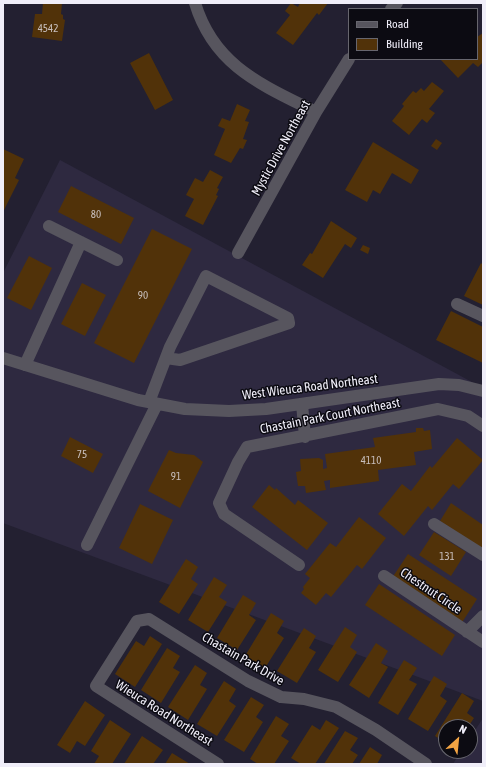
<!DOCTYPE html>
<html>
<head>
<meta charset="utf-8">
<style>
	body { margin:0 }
	#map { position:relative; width:486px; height:767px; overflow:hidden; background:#232031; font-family:"Asap Condensed",sans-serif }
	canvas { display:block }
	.frame { position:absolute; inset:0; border:4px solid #f0eef9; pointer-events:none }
	.legend { position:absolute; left:348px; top:8px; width:130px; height:52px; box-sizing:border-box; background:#0c0b12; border:1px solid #67666e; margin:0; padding:5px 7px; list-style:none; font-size:12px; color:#f0eef9 }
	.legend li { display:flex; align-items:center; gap:8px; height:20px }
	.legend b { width:20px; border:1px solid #67666e }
	.north { position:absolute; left:438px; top:719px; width:40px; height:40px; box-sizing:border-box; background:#0c0b12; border:1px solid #67666e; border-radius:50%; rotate:27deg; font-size:11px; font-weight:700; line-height:16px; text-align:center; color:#f0eef9 }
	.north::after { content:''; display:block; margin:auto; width:14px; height:18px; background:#f3a443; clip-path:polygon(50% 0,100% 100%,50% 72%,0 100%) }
</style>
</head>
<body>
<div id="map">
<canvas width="486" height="767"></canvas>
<div class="frame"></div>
<ul class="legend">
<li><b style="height:5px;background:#57555e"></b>Road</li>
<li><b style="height:11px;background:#513209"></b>Building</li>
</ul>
<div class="north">N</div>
</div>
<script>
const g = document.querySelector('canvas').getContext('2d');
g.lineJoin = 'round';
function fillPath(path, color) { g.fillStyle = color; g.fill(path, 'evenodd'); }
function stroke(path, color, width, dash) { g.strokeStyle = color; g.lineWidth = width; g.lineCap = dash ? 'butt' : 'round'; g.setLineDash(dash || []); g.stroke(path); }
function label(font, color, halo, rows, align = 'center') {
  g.font = font + ' "Asap Condensed",sans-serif'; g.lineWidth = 3; g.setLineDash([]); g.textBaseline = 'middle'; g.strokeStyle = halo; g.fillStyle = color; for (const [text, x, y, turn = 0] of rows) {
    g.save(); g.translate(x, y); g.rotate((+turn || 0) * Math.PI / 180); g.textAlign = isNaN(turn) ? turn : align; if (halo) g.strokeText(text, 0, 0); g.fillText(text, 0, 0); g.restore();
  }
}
fillPath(new Path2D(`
	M60 160 483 388V701L3 523V273Z
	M483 718V764H453L461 751H470V738Z`), '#2e2940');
fillPath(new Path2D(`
	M43 3H62L61 14 63 15V19L65 20 62 41 32 37 35 14H42Z
	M291 3 298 7 300 3H328L319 15 317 13 293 45 276 33 290 15 285 11Z
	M483 33V62L478 67 473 63 458 78 440 59H477V37Z
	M149 53 173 100 155 110 130 63Z
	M432 82 444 91 429 109 435 113 427 123 422 119 409 135 392 121 404 106 402 104 413 91 416 93 421 88 424 91Z
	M237 104 250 110 245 121 249 122 243 139 247 140 243 149 240 148 231 163 214 155 225 129 218 126 222 118 230 121Z
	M436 139 442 143 437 150 431 146Z
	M373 142 419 170 411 184 392 173 380 194 373 190 367 202 345 190Z
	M3 149 24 159 15 178 19 180 3 212Z
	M210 170 223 177 217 188 219 189 216 195 218 196 203 225 185 216 194 199 186 195 195 178 203 182Z
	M71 186 134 218 121 244 58 212Z
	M331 221 357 238 351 248 345 244 323 278 302 265 310 253 312 254Z
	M152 229 192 249 134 363 94 343Z
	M363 245 370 248 368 254 360 250Z
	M29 256 52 268 31 310 7 298Z
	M481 263 483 265V305L464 296Z
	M82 283 106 295 85 336 61 324Z
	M451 311 483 327V363L436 340Z
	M416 428H423L424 431 430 430 432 449 414 452 416 465 378 470 379 481 330 488V480L324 481 326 490 306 493 305 486H298L296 472 301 471 300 459 319 458 323 460V469L327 468 325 454 375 447 373 438 416 432Z
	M70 437 103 454 93 473 61 456Z
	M457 438 483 460 459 489 453 484 432 510 428 506 404 536 378 514 402 484 411 491 430 466 432 468Z
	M169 450 176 453 194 455 203 462 180 508 148 491Z
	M269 485 275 490 276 488 295 505 298 500 328 523 307 550 252 507Z
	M451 503 483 525V549L440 521Z
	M140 504 173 520 152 564 119 548Z
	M359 517 386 538 362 569 357 565 331 597 326 593 316 605 301 593 304 589 303 587 310 578 305 574 330 543 336 547Z
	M434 532 466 552 451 576 419 555Z
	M408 554 477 599 461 624 392 578Z
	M186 559 198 567 191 579 198 584 179 614 159 602Z
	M214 577 227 585 219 597 227 602 208 632 188 620Z
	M379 584 455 635 442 656 365 605Z
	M243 595 256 603 249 615 256 620 237 650 217 638Z
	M271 613 284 621 277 633 284 638 265 668 245 656Z
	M345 627 357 635 350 647 357 652 338 682 318 670Z
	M304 628 316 636 309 648 316 652 297 683 277 671Z
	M150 636 162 644 135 687 115 674 136 641 144 646Z
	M376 643 388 651 381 663 388 667 369 698 349 685Z
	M167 648 180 656 173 668 180 672 161 703 141 690Z
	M404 660 417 668 409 680 417 684 398 715 378 703Z
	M195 665 207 673 200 685 207 689 188 720 168 707Z
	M434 676 447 684 440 696 447 701 428 731 408 719Z
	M224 681 236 689 229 701 236 706 217 736 197 724Z
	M462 693 474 701 467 713 474 718 468 727H446V743L435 736Z
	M251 697 264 705 256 717 263 722 244 752 224 740Z
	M85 701 105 715 85 746 77 741 70 753 57 745Z
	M276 716 289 724 281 736 289 741 274 764H258L250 759Z
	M110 720 131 734 112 764H94L99 756 91 751Z
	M326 720 339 728 315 764H301L291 758 312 725 320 730Z
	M345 731 358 738 350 750 358 755 352 764H324Z
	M142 736 163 750 153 764H124Z
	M370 747 382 755 377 764H359Z
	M172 753 190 764H165Z`), '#513209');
stroke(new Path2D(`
	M195 3C214 66 262 85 316 112
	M391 9 397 3
	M49 226 117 260
	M238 253 316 112 349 59
	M457 304 483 316
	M3 358 138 400 185 409 229 411 266 409 439 384 459 385 483 391
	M25 365 81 242
	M149 402 170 347 206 276 288 318 289 323 180 360 166 358
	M302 404 305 437
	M434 524 483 555
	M87 545 157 404
	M299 565 224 514 219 503 238 462 247 447 438 409 468 416 483 426
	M384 576 483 642
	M467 632 483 616
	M218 764 96 686 137 621 149 619 248 681 281 697 304 699 336 707 376 730 426 764`), '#57555e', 12);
label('11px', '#c8bfbd', null, [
	["4542",48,29],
	["80",96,215],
	["90",143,296],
	["75",82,455],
	["4110",371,461],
	["91",176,477],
	["131",447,557]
]);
label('13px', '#f0eef9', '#0c0b12', [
	["Mystic Drive Northeast",281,148,-61],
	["West Wieuca Road Northeast",310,387,-7],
	["Chastain Park Court Northeast",330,416,-11],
	["Chestnut Circle",431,591,34],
	["Chastain Park Drive",243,659,30],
	["Wieuca Road Northeast",164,713,32]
]);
</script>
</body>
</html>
